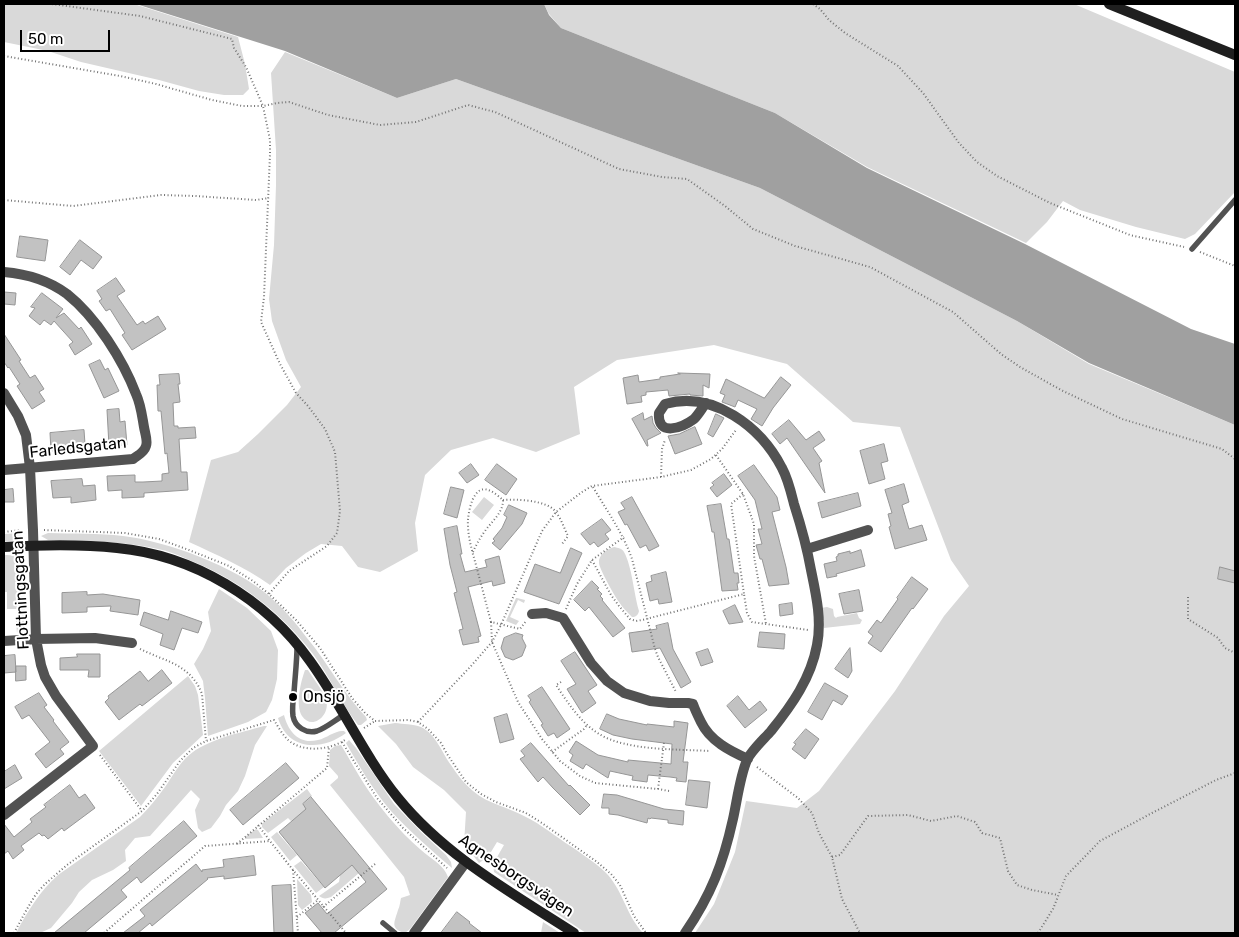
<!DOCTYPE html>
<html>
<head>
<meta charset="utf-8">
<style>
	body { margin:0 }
	#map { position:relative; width:1239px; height:937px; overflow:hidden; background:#fff; font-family:Rubik,sans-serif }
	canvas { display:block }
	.frame { position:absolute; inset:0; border:5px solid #000; pointer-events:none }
	.scale { position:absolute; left:20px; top:30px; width:90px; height:22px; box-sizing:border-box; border:2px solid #000; border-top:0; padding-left:6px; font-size:15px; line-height:18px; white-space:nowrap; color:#000; -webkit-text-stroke:4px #fff; paint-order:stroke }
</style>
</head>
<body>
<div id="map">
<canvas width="1239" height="937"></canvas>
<div class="frame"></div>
<div class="scale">50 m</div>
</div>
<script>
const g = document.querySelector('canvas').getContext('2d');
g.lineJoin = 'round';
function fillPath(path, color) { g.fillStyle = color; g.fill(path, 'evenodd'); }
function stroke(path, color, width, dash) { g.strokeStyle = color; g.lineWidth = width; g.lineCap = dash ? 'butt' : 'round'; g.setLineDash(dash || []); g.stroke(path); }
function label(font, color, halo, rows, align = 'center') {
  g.font = font + ' Rubik,sans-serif'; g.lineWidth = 4; g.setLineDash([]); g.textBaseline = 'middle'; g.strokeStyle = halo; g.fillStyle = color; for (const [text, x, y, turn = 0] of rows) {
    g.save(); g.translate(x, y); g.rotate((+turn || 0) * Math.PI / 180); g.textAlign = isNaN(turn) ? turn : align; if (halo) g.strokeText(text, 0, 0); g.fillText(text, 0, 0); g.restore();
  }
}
fillPath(new Path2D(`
	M4 4H134L238 37 245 64 249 89 243 95H224L199 91 159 80 81 62 48 51 4 42Z
	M544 4H1074L1235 72V192L1195 234 1185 239 1136 227 1080 210 1063 201 1047 222 1026 243 867 167 775 113 561 28 549 14Z
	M285 52 397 98 456 79 760 188 1017 321 1089 364 1235 425V933H695L714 904 735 852 746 801 797 808 819 791 895 691 944 616 969 586 951 560 900 427 853 422 787 364 714 345 617 360 574 387 580 434 536 452 493 438 451 450 425 475 415 523 418 551 380 572 358 567 342 546 321 544 306 553 286 568 270 585C245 567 217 555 189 542L211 460 238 452 258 434 287 405 301 387 286 360 272 321 269 299 274 245 276 185V150L271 73Z
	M484 497 494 505 482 520 472 512Z
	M20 533 22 537C16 541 10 541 4 541V534Z
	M48 533C73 534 98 533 123 536 167 541 236 567 269 596 283 608 296 623 307 638 328 663 343 693 366 717L367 720 361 725H358C341 703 330 677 313 654 280 611 238 579 187 559 178 555 168 551 158 549 122 541 85 541 48 540L41 536Z
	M614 547C618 548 622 548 624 552 632 566 634 595 639 611 638 615 636 617 632 617 627 612 622 607 619 602 615 597 599 568 599 563 598 555 607 549 614 547Z
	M4 555C12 555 20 555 25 563V623L17 633 16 621H18V609H7V592H4Z
	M219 589 247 608 271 631 278 650 277 679 272 700 266 712 248 722 208 736 205 698 203 681 194 664 203 649 211 631 208 612Z
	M516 598H517L525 600 524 603 518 600 510 617 519 621 516 625 506 621Z
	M827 607 833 609 834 616 836 618 837 617 857 613 859 618 862 620 860 624 824 628V620H822L821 608Z
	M305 670H308C313 678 324 692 326 700 331 715 312 731 302 716 295 705 301 681 305 670Z
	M188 676 195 686 198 695 203 735 173 763 141 806 99 751Z
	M284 715C288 731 299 745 318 740 327 738 335 730 344 731L346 733C322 751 288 751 278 718Z
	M395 723C403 724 413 724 421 727 436 734 442 753 451 765 457 775 465 784 473 791 488 804 508 807 524 816 541 824 556 837 572 847 583 855 599 865 608 875 623 892 627 916 643 933H586L494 872 493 864 504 845 497 842 488 857 479 863 464 844 466 812 444 790 413 767 396 744 378 726Z
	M264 726H267L255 745 245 776 238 791 226 805 220 816 211 828 202 832 198 828 195 810 200 799 191 790 150 836 135 838 125 850 126 861 113 870 92 880 79 892 72 903 51 928 40 933H16C27 912 40 891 58 875L140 817C149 808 157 798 165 787 172 777 178 765 188 756 207 739 240 733 264 726Z
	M349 740 356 748 394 804 421 832 446 855 451 862 452 868C430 849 409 831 390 810 373 790 359 766 346 743Z
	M341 745C348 756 354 768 361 779 377 805 398 830 421 850 430 858 444 865 448 877L410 929 405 933C389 929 395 921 398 910 400 906 400 902 401 898L410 895 404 877 330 785 338 778V776L329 766 330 750 335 746Z
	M307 789 312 796 303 804 359 873 331 897C326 899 323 899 319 896L339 882 340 875 293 820 291 821 288 818 268 833 262 827V824L264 822Z
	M256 829 258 830 263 838 245 839V837Z
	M277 832 297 855 290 861 271 837Z
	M301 861 324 887 316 893 294 866Z
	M297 879 311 895 312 902 302 910 298 905Z
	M543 922 560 933H541Z`), '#d9d9d9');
fillPath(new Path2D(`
	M136 4H544L549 15 561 28 775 113 867 168 1025 244 1191 329 1235 344V425L1089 363 1017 321 760 188 456 79 397 98 285 51Z`), '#a0a0a0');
const building = new Path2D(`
	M20 236 48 240 45 261 17 257Z
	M80 240 102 257 93 269 81 260 70 275 60 267Z
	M116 278 125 291 117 296 137 325 143 321 145 324 158 316 166 329 132 350 122 335 125 333 110 309 106 311 99 301 102 299 97 291Z
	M4 292 16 293 15 305 4 304Z
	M42 293 63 309 56 318 64 313 79 329 81 327 92 344 75 355 69 345 73 342 54 321 51 325 44 320 40 325 29 316 35 308 31 307Z
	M4 334 21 360 19 361 30 378 35 375 44 389 39 392 45 401 32 409 17 386 20 384 9 367 8 368 4 362Z
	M100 360 105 370 108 368 119 391 104 398 89 365Z
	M678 373 710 374 709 388 703 385V396L690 395V394L669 396 668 390 646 392V395L641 396 642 402 627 404 623 378 638 375 639 382 660 379V377L680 374Z
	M179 374 180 384H178L180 402 173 403 174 426H178V428L195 427 196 438 179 439 181 472H187L188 490 144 493V497L122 498V490L108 491 107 476 135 475V482H143L162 481V474L169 473 167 453 165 454 161 411H158L157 385H160L159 375Z
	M781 377 791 385 773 408 762 426 751 419 757 409 738 400 735 407 722 402 725 395 720 393 726 379 764 398Z
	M119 409 120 422 125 421 127 445 109 446 107 410Z
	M643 413 644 420 652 416 653 423 656 428 661 433 647 440 648 446H647L632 419Z
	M716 414 724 418 713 437 708 434Z
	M789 420 806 440 819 431 825 440 813 448 822 461 819 463 825 493 787 438 780 444 772 434Z
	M695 427 702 444 675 454 668 436 679 434Z
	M84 430 85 444 75 445V449L51 451 50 433Z
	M884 444 888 461 881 463 885 479 869 484 860 451Z
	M471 464 479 475 467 483 459 473Z
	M497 464 517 479 506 495 485 480Z
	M754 465 777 497 780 510 772 512 786 567 789 584 769 586 762 559H760L756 545 762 544 758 529H762L755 500 738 476Z
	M724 474 732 485 717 497 710 488 714 485 712 483Z
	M82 479 83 486 95 485 96 500 71 503V497L53 498 51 481Z
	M904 484 909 502 902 505 909 529 922 525 927 540 895 549 889 527 891 526 888 514 892 513 885 490Z
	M451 487 464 490 457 518 444 514Z
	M13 489 14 502H4V490Z
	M858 493 861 506 822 518 818 503Z
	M632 497 659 546 649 551 646 545 640 548 627 524 625 525 618 512 625 509 621 503Z
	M721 504 727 539H729L734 573H738L739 583H737L738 590 722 591 714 532H712L707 506Z
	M509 505 527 513 522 524 500 550 492 543 495 541 493 539 502 528 507 517 504 515Z
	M602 519 611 530 605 534 609 539 598 547 594 542 590 545 581 534Z
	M457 526 462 554H460L465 572 487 567 485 560 499 556 505 583 493 586 492 581 468 587 481 636 478 637 479 642 463 645 459 630 463 629 454 593 457 592 450 565 444 529Z
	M571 548 582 553 559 604 524 592 535 564 560 573Z
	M861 550 865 566 836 574 837 576 827 578 824 564 837 561 836 557 838 556V554L850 551V553Z
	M1220 567 1235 571V583L1218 579Z
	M666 572 672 602 659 604 658 599 650 601 646 583 652 581 651 576Z
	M912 577 928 589 913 609 912 608 881 652 868 643 873 636 868 632 877 620 881 623 898 599 897 598Z
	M592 581 599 588 597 589 602 594 600 596 603 599 602 600 625 628 613 637 589 607 585 611 574 600Z
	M859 590 863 611 844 614 839 594Z
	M87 592V595L103 594 140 600 138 615 110 611 111 606 87 607V612L62 613V593Z
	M792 603 793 614 780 616 779 605Z
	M735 605 743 622 729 624 723 611Z
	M171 611 202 622 198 633 182 628 174 650 160 645 163 634 140 625 144 612 168 620Z
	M668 623 673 649 691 682 681 688 660 648 632 652 629 633 657 629 656 626Z
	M760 632 785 634 784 649 758 647Z
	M516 633 523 635 522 638 526 646 522 656 513 660 505 657 501 648 504 638Z
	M850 648 852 671 848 678 835 669Z
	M708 649 713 662 701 666 696 653Z
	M575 652 597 685 588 691 596 703 582 713 567 689 576 684 561 661Z
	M77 654H100V677H88L89 670H60V658L77 657Z
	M15 655 16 672 4 673V656Z
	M16 666H26V680L16 681Z
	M162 670 172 683 142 706 140 704 119 720 105 702 109 698 108 696 140 671 148 681Z
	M825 683 848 696 842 705 833 700 822 720 808 712Z
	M542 687 570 729 557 738 554 733 548 736 541 725 543 724 529 702 531 700 528 696Z
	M39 693 47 705 44 707 54 720 53 721 69 742 60 749 64 754 46 768 35 754 50 742 29 715 22 719 15 707Z
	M738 696 749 710 760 701 767 710 745 728 727 706Z
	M507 714 514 739 500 743 494 718Z
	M607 714 619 719 647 725V724L674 727V721L688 723 683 762H688L686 782 676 781 677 778 670 777 648 775 647 782 632 780 633 776 610 771 608 778 586 764 583 769 570 761 573 755 569 752 576 741 598 755 628 762V760L671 764 672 744 632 739 613 735 600 729Z
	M806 729 819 739 805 759 792 749 796 744 794 743Z
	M531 743 569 786 570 785 590 805 580 815 553 788 543 777 538 782 520 759 525 756 521 751Z
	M286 763 299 778 243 825 230 810Z
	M15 765 22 778 4 789V772Z
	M689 780 710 782 707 808 686 805Z
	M70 785 79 798 85 794 95 808 64 831 62 828 48 839 44 835 42 836 39 833 21 846 24 850 13 859 8 851 4 854V824L14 837 32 822 30 819 46 807 44 805Z
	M604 794 617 795 664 809 684 811 683 825 668 823V820L651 818 650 819 648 818 647 823 618 815 609 814V808H602Z
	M311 797 387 889 334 933H322L305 913 318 903 327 914 366 882 352 865 325 888 279 832 306 809 303 804Z
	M184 821 197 836 141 883 137 877 121 890 127 897 84 933H54L130 870 129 868Z
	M254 856 256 875 224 879V876L207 878 208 879 152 926 150 923 138 933H123L145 916 140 910 196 864 202 872V870L224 867 223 860Z
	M291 885 293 933H274L272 886Z
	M457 912 470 922 469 923 482 933H441Z`);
fillPath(building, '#c2c2c2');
stroke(building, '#969696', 1);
stroke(new Path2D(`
	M52 4 140 16 232 39 234 48 246 67 263 106 270 140V154L264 297 261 322 280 364 296 393 308 406 325 429 335 452 340 511 337 533 327 546 289 571 269 594
	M813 4 820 9 829 20 845 33 898 66 923 93 959 143 977 162 997 176 1050 203 1130 235 1184 247
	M4 56 120 76 156 84 212 100 242 106H263L277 103 289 102 328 115 380 125 416 122 468 105 495 112 619 169 662 177 687 179 725 206 753 229 795 246 870 267 953 312 1001 354 1020 367 1061 390 1122 419 1222 449 1235 459
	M4 200 73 206 161 195 195 196 256 200 269 198
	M1200 252 1235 266
	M716 455 743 494 754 524V556L766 624
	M661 477 662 449 665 440
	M593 487C607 511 623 533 632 559L655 649 658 657 676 692
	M743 494 731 504 744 594
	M503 500C516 499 546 500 555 511 561 518 564 528 568 536L562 544
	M44 530 125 533 159 539 189 550 229 566 253 581 269 594 296 620 320 648 352 698 365 713 375 721 409 720 418 722 428 729 441 743 447 754 466 782 481 794 496 802 526 813 542 823 597 862 611 874 620 885 634 916 646 933
	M4 532 21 530
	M473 552C476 545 480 538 485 531 492 521 503 513 503 500 496 494 484 483 476 494 471 500 469 511 468 519 467 534 472 551 476 565 481 584 486 603 491 622L520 629 526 621
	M592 560 611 595 619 606 630 619 636 621 642 620 744 594 747 613 752 622 808 630
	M1188 597V619L1218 638 1225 648 1235 653
	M566 609 577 584 592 560 624 537
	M491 622 492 642 518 702 542 739 560 761 580 776 595 783 658 789 669 791
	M140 649C146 652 152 654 158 657 178 664 195 674 202 694L206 741
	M561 682 556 685C568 703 580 722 599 734 627 751 677 749 710 751
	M418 722 471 666 492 642 501 625 542 531 556 512 582 492 592 486 661 477 691 470 711 459 722 449 736 430
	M364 728 375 721
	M342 742 377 798 403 828 447 868
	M552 752 584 729 587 725
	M100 755 142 811
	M757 767 798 798 812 813 819 833 832 857 842 899 860 933
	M658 789 664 743
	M258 825 270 841
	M237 844 327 768 329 747
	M832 857 840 855 868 816 908 815 931 821 957 816 975 822 982 833 1000 838 1008 871 1017 885 1032 890 1058 895
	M293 870 298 933
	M323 907 375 864
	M297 917 318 900
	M14 933 27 909 36 894 45 884 67 865 142 811 157 794 180 761 193 748 206 741 274 720C279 728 285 740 294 744 309 752 331 749 345 740
	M104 933 205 846 270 841 293 870 346 933
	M1038 933 1053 909 1066 876 1100 841 1152 813 1216 780 1235 773`), '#747474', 2, [1, 2.5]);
stroke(new Path2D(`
	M1192 249 1235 200
	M297 646C297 661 295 677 294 693 293 700 292 709 293 716 295 727 306 734 317 731 326 728 335 720 344 715
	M383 923 395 933`), '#525252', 5.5);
stroke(new Path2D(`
	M4 272C28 274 48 280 67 294 96 317 123 360 136 394 141 405 142 416 144 427 145 433 148 441 146 446 144 453 138 455 133 459L4 470
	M4 393 18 416 26 435 30 468 33 530 36 639 41 665 45 677 56 696 93 746 4 815
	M807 549 868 530
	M532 614 546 613 563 618 591 663 607 681 624 693 650 701 669 703H688L693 704C695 710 698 716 701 722 710 741 730 751 748 759
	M4 641 36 639 95 638 132 643
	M414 933 466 862
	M685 933C711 895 723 864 733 819 737 801 740 776 747 760 751 751 764 739 771 731 792 705 811 678 817 645 822 620 816 594 811 570 807 547 801 526 794 504 791 492 788 479 782 468 761 427 713 390 665 404L659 413C657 437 682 428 694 419 699 414 702 408 706 403`), '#525252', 10);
stroke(new Path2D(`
	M1109 4 1235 55
	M4 547C41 545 80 544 117 548 193 555 266 599 310 661 342 705 364 756 398 798 445 856 512 893 574 933`), '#1f1f1f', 10);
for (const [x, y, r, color] of [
	[293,697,5,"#000"]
]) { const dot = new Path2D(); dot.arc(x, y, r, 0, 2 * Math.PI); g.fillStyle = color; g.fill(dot); stroke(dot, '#fff', 2); }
label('16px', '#000', '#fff', [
	["Farledsgatan",78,448,-6],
	["Flottningsgatan",21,590,-93],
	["Agnesborgsvägen",516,876,34]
]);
label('16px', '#000', '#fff', [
	["Onsjö",303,697]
], 'left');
</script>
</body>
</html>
